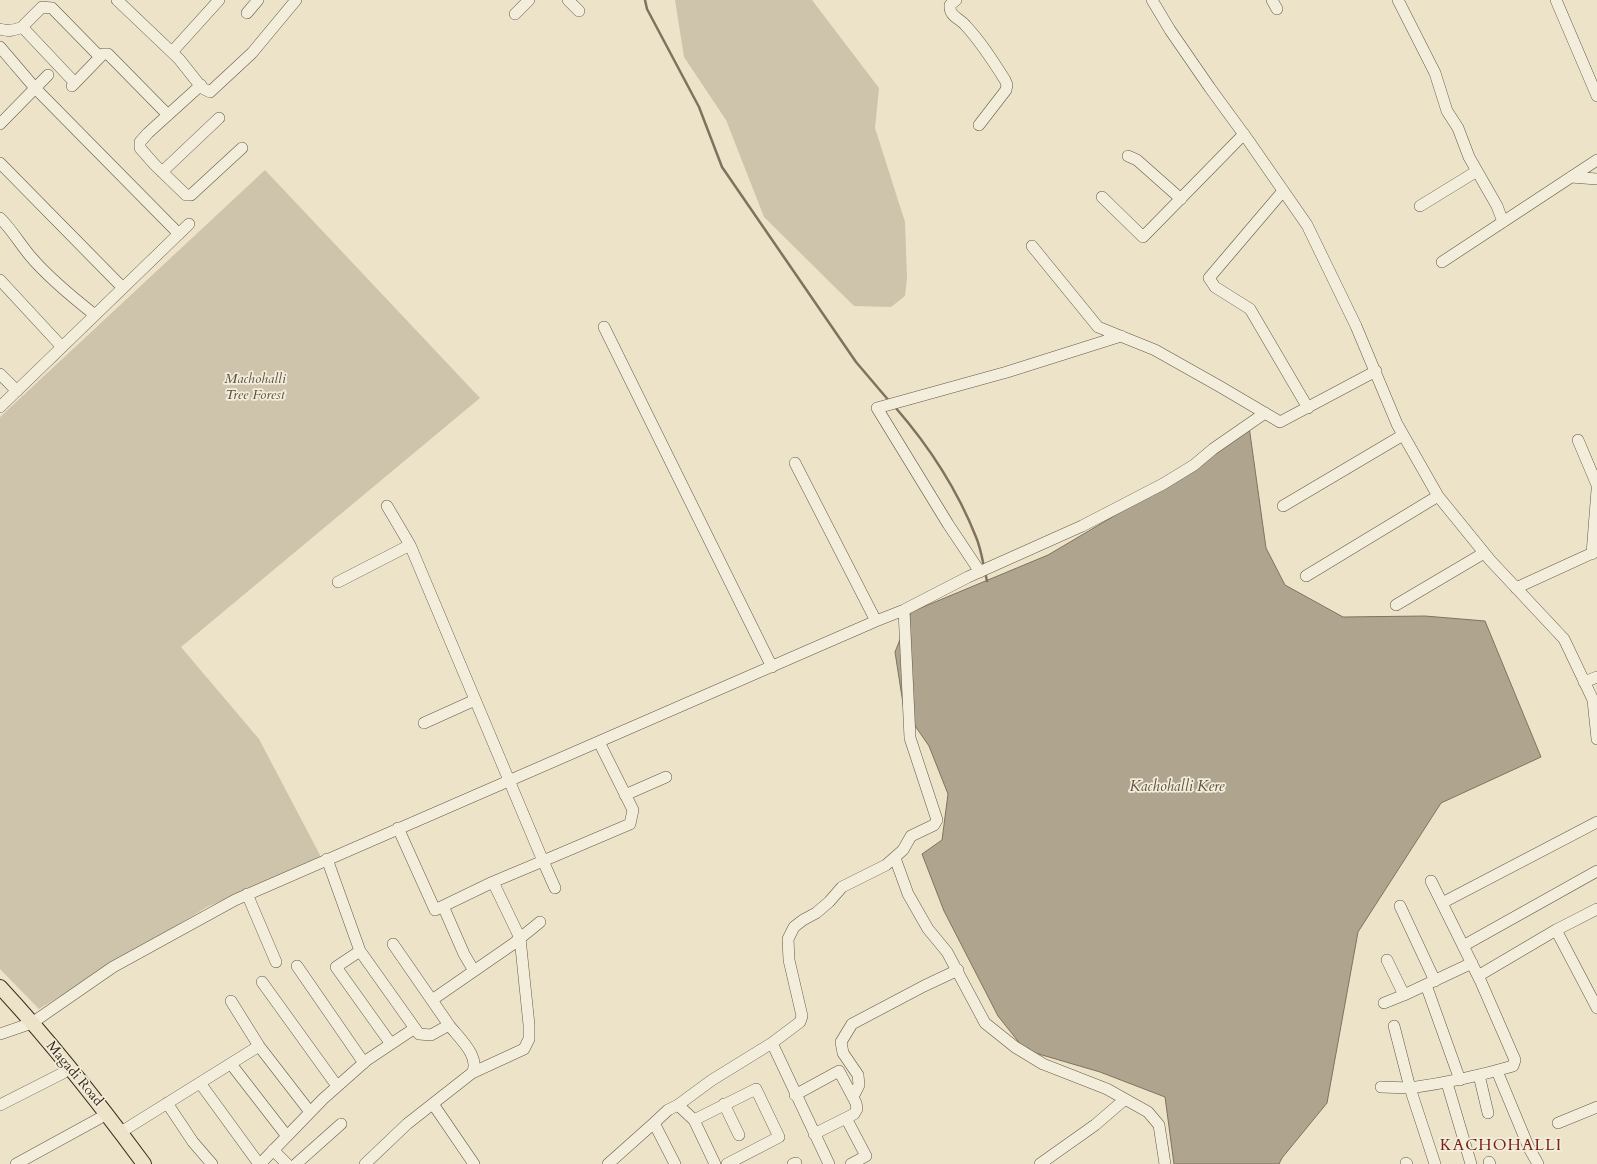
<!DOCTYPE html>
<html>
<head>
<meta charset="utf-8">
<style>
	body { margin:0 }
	canvas { display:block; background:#ede3c9 }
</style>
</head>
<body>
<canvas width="1597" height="1164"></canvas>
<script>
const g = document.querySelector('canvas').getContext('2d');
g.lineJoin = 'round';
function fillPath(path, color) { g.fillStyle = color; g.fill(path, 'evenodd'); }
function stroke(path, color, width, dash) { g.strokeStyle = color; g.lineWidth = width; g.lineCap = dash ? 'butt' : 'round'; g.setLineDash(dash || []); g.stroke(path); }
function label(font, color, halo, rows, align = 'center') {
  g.font = font + ' Cardo,serif'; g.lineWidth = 3.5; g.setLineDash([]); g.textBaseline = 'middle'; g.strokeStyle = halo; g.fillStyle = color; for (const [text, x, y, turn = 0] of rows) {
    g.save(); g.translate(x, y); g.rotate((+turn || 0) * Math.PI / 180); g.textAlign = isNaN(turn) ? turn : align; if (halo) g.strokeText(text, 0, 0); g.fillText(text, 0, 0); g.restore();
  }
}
fillPath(new Path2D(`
	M675 0H812L879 88 875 128 905 222 907 278 905 296 891 307 854 306 764 217 726 120 684 57Z
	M265 170 480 398 181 647 259 739 321 857 207 907 39 1009 0 969V417Z`), '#cec4ab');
const water = new Path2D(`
	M1248 419 1266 548 1285 585 1343 617 1425 616 1485 621 1541 757 1441 803 1358 932 1327 1103 1282 1158 1279 1164H1174L1165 1097 1100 1072 1025 1050 998 1016 944 911 922 854 942 840 948 794 929 746 904 710 895 652 911 612 1048 555 1197 467Z`);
fillPath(water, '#afa48e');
stroke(water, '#7f7360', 1);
stroke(new Path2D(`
	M645 0 647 9 699 107 722 167 856 362 890 402
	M895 407C929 446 957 489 976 537 980 546 982 557 984 567
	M985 572 987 581`), '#7f7360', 2.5);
const minor = new Path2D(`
	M117 0 179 59 202 88 210 92 252 53 296 0
	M568 0 579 11
	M956 0 950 5C949 17 960 18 966 26 981 42 993 61 1005 80L1007 85 1006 90 979 125
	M1152 0 1170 30 1210 88 1248 140 1307 225 1356 326 1397 424 1438 496 1490 560 1564 639 1593 700 1597 739
	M1272 0 1277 9
	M1398 0 1435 73 1447 111 1458 128 1469 157 1497 206 1503 222
	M1556 0 1597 96
	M247 13 258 0
	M515 14 529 0
	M0 29C8 32 15 30 23 27
	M0 47 35 88 179 234
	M172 52 219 0
	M75 83 26 31 23 27 24 25 42 7 52 8 100 57
	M201 85 148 133 140 142V148L155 165 186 195H191L242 148
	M72 86 103 54H108L168 115
	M0 124 48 75
	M1128 156 1137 160 1181 199
	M0 163 123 288
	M162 172 219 118
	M1571 177 1597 179
	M1283 191 1209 278 1215 287 1250 309 1308 408
	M1102 197 1143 237 1244 134
	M1420 206 1477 171
	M0 218C12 230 20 244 31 257 50 279 72 297 95 315
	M1032 246 1098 327 1155 350 1219 386 1280 422 1376 371
	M1442 262 1597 160
	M0 280 62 347
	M604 327 772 667
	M0 374 17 391
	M0 407 189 224
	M1578 440 1597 485
	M795 463 876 621 904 610 968 577 1082 526 1163 484 1194 465 1213 449 1265 413
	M387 506 410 545
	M1283 506 1403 435
	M1592 554 1597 490
	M980 572 948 524 877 408 1007 372 1121 336
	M1306 576 1438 496
	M338 582 410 545 543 861 630 824 633 810 599 742
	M1516 588 1597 551
	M1396 605 1484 553
	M1584 682 1597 677
	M424 723 475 700
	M625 795 666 777
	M895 858 908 894 928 929 947 952 985 1023 1015 1047 1043 1064 1107 1089 1148 1112 1159 1125 1165 1164
	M327 859 360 951 419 1034 431 1035 449 1025 393 944
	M493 882 543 861 555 888
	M247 894 276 962
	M1442 903 1597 822
	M443 906 464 954 474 971
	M1400 906 1435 981
	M1556 930 1597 909
	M1463 946 1597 871
	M360 951 336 967 391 1044
	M1387 960 1404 995
	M297 966 364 1063
	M1478 976 1556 930 1597 1008
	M262 982 337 1086
	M1426 985 1460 1080
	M432 1000 513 944 540 922
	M231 1001 259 1046 310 1112
	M1384 1003 1404 995 1472 963
	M449 1025C459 1038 481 1057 472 1073
	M1394 1026 1410 1088C1445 1083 1479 1076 1513 1066L1515 1060 1481 982 1431 881
	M0 1034 32 1023 113 967 235 900 876 621
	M772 1043 829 1164
	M231 1064 286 1135
	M1497 1071 1529 1148 1538 1164
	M1479 1075 1488 1113
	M200 1083 259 1164
	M1447 1083 1471 1164
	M1381 1087 1410 1088 1435 1164
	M795 1095 839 1071 856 1103 857 1109 854 1114 846 1118 866 1156 851 1164
	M853 1097 859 1085 858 1075 843 1053 841 1042 852 1024 924 986 958 970
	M167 1103 193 1142 212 1164
	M433 1104 474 1164
	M724 1104 739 1135
	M0 1105 63 1073
	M678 1105 712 1080 772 1043 800 1022 802 1016 789 960 788 939 794 927 803 920 816 913 829 902 842 887 886 865 903 850 911 836 934 825 937 820 910 738 904 610
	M694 1120 715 1164
	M654 1123 668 1110 678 1105 694 1120 756 1089 779 1137 727 1164
	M1558 1123 1597 1107
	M121 1132 259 1046
	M814 1134 846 1118
	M273 1150 287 1164
	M1489 1162 1490 1164
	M1406 1163 1407 1164
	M16 1164 100 1118
	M260 1164 323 1099 367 1060 415 1028
	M296 1164 341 1124
	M365 1164 407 1124 472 1073 524 1049 529 1039V1025L520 938 493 882 435 910 398 828
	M608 1164 654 1123 675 1164
	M793 1164 796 1163
	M1040 1164 1095 1125 1124 1100`);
const major = new Path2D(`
	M0 987C52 1043 99 1103 144 1164`);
stroke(minor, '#645846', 12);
stroke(major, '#372a1b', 16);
stroke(minor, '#f3eddc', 11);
stroke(major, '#ede3c9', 14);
label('italic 14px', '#5d503f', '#f3eddc', [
	["Machohalli",255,380],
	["Tree Forest",255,396]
]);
label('14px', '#372a1b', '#f3eddc', [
	["Magadi Road",74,1074,50]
]);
label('italic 15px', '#5b4f3e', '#f3eddc', [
	["Kachohalli Kere",1177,788]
]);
g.letterSpacing = '1px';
label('16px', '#7a1f14', '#f3eddc', [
	["KACHOHALLI",1501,1146]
]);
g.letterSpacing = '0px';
</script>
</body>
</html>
